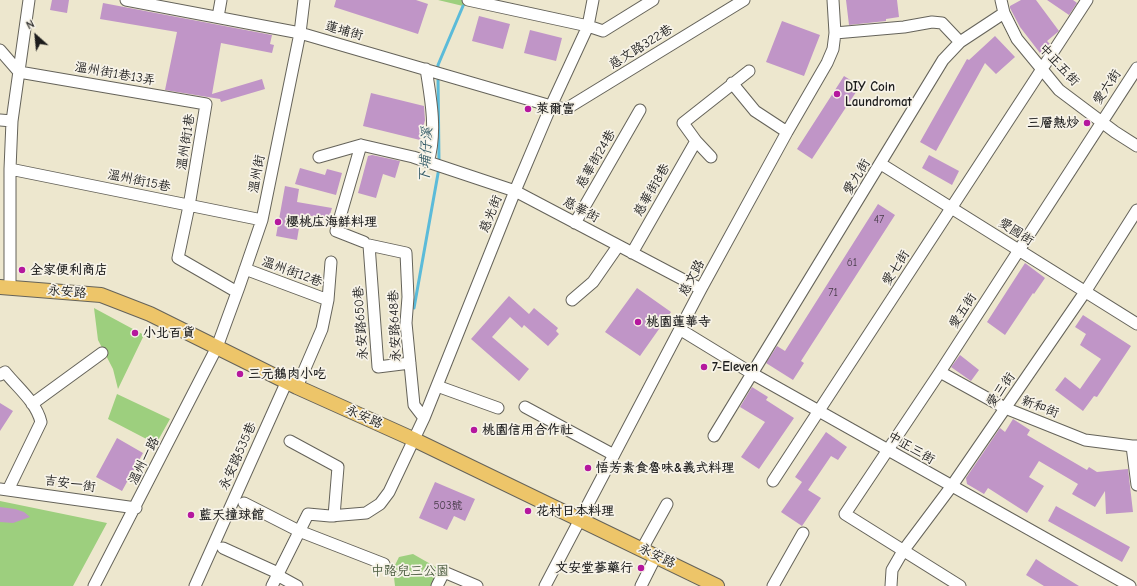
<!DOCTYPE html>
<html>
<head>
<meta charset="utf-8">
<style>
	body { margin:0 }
	#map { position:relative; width:1137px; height:586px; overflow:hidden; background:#ede7ce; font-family:"Comic Neue",sans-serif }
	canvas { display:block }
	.north { position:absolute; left:16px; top:16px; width:40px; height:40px; -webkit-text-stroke:3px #f7f3e8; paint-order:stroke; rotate:333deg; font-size:11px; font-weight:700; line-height:16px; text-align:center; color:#1c1c1c }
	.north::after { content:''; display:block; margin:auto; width:14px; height:18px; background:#1c1c1c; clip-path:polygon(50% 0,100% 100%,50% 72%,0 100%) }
</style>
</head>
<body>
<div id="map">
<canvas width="1137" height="586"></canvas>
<div class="north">N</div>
</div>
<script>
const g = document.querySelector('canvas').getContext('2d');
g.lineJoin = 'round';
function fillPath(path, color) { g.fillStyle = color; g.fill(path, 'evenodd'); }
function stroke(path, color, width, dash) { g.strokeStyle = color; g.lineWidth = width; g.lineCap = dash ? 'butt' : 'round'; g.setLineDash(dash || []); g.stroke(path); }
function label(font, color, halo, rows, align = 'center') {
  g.font = font + ' "Comic Neue","LXGW WenKai TC",sans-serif'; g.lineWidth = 3.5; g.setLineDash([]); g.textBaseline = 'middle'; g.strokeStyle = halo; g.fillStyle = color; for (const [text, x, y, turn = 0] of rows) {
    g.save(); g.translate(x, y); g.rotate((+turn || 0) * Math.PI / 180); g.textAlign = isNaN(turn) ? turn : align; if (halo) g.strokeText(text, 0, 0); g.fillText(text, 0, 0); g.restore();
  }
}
fillPath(new Path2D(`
	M438 0H464L465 6H463Z
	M94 308 144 335 118 389 113 369 98 340Z
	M117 394 170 419 156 444 108 419Z
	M0 501 107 523 73 586H0Z
	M413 554 441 570 432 586H395L393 569 399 557Z`), '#9dcf7e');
stroke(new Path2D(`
	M438 70V65L463 6
	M438 76 439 162
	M414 308 439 168`), '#5bbbd9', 3);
fillPath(new Path2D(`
	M52 0H69L67 13 50 10Z
	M336 0H416L428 4 418 34 334 7Z
	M846 0H897L899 17 886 19V21L849 25Z
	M1021 0H1036L1059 31 1047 41 1050 44 1040 53 1020 27 1010 8V6Z
	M1047 0H1073L1077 3 1069 15Z
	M103 3 272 35 270 44 274 45 272 53 221 43 212 94 262 79 265 89 221 102 220 99 165 90 177 32 100 19Z
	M479 16 510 24 503 49 472 41Z
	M782 21 820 35 804 76 766 62Z
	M530 30 562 38 556 61 524 53Z
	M995 36 1015 57 996 74 985 63 936 151 920 142 967 59 969 60Z
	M844 76 860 86 812 159 797 149Z
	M371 93 424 106 425 120 420 140 363 126Z
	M372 155 400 161 395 178 383 174 376 198 358 193 368 156Z
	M929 155 959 171 952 185 922 168Z
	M300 168 325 175 327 169 342 173 336 195 295 184Z
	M285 186 299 189 297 202 332 208 328 221 308 215 306 223 300 222 297 240 276 236Z
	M878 204 895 215 801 361 804 363 793 380 766 363 777 346 785 351Z
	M1025 263 1045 278 1034 294 1033 293 1005 335 987 322Z
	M637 288 671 312 640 356 605 332Z
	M509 296 529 314 534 308 558 328 556 331 559 334 548 346 524 325 522 328 510 317 492 337 529 369 519 381 471 339Z
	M1083 315 1131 346 1097 397 1094 396 1083 411 1055 390 1065 377 1080 389 1101 359 1080 345 1086 334 1075 327Z
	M960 355 979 370 971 381 951 367Z
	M752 387 768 397 766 400 794 418 759 469 741 457 765 422 740 407Z
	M0 403 13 411 0 431Z
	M1013 419 1030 430 1027 435 1087 470 1089 467 1097 472 1128 469 1133 512 1106 514 1105 491 1095 507 1072 494 1078 484 1039 461 1029 477 1044 486 1027 513 988 488 984 494 967 484 966 478 1000 428 1005 432Z
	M826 432 847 447 838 460 831 456 808 490 821 498 802 526 781 512 802 482 795 477Z
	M117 438 143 453 122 491 96 477Z
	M435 482 475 499 465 521 454 516 447 530 419 518Z
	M1056 506 1130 547 1122 562 1048 521Z
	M0 507 15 509 24 512 30 517 13 523 0 522Z
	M1036 559 1048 567 1079 586H1044L1026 575Z`), '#c095c7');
const minor = new Path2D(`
	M126 0 300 33 551 106 566 109 744 0
	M468 0 588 26 603 31 653 0
	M1001 0 1004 13 1017 39 1059 90 1115 132 1137 146
	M218 17 221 0
	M835 33 904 27 932 22 942 23 960 42
	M0 50 19 72 206 104 189 206 178 258 237 292
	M426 69C431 99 437 133 428 162
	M732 83 755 111 787 132
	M0 120 12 121
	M361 145 336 231 364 242
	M319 157 361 145 413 157 515 191 701 289
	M711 157 696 141 683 123 749 71
	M881 164 1137 324
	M10 169 262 220
	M575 223 640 110
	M632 253 696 141
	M245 269 328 300
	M10 287V169L12 121 29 0
	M572 300 593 282 618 246
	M681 330 753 374 1130 586
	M410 363 378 367 369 245 406 253 408 297 406 323 414 405 424 418
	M940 372 1005 408 1085 440 1132 446H1137
	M0 375 5 372C18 388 36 402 41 422L8 490
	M437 386 498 408
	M297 387 322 329 328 300 331 262
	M32 404 102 353
	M525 407 614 455
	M714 436 943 60 960 42 1004 13
	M290 441 338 467 334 516
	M1132 446 1137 485
	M773 481 1087 0
	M0 489 136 508
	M244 503 299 531 384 564
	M223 548 278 573
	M642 549 667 504
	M277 575 297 586
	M94 586 217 347 239 287 262 220 300 33 304 0
	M195 586 287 381
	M272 586 308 514 330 516 366 513 380 504 389 492 424 418 515 191 551 106 588 26 593 0
	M437 586 444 572 477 586
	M545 586 701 289 787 132 827 63 833 49 835 33 833 0
	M641 586 656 556
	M773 586 803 533
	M891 586 892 570 903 551 951 487 1085 292 1137 210
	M960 586 845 514 940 372 1137 68`);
const major = new Path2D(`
	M0 287 101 295 150 314 297 387 415 440 717 586`);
stroke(minor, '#65635a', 13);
stroke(major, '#65635a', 16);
stroke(minor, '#fff', 11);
stroke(major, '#edc569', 14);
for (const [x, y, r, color] of [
	[837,94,4,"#b5179e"],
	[528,109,4,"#b5179e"],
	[1087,123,4,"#b5179e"],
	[278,222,4,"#b5179e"],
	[22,270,4,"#b5179e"],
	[638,322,4,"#b5179e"],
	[135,333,4,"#b5179e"],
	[704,367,4,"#b5179e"],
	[240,374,4,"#b5179e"],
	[474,430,4,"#b5179e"],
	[588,468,4,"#b5179e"],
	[528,511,4,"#b5179e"],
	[191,515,4,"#b5179e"],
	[641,568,4,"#b5179e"]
]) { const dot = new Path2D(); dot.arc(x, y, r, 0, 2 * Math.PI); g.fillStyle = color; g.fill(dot); stroke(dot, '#f7f3e8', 1.5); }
label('11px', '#453a47', null, [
	["47",879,220],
	["61",852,263],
	["71",833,293],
	["503號",448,506]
]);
label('13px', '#1c1c1c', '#f7f3e8', [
	["蓮埔街",344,31,16],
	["慈文路322巷",641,47,-32],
	["中正五街",1059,65,47],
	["溫州街1巷13弄",115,74,10],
	["愛六街",1107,87,-56],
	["溫州街1巷",186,142,-81],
	["慈華街24巷",596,159,-60],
	["溫州街",257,174,-79],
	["愛九街",857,177,-59],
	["溫州街15巷",139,181,12],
	["慈華街8巷",652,190,-60],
	["慈華街",581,210,28],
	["慈光街",491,214,-68],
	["愛國街",1016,232,33],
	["愛七街",896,268,-57],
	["溫州街12巷",292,272,20],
	["慈文路",692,278,-62],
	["永安路",67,292,5],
	["愛五街",963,311,-57],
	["永安路650巷",361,323,-94],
	["永安路648巷",395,326,-92],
	["愛三街",1001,390,-55],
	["新和街",1040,407,21],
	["永安路",364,417,24],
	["中正三街",911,448,30],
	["永安路535巷",238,456,-66],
	["溫州一路",144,461,-63],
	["吉安一街",70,484,8],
	["永安路",657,556,26]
]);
label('bold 13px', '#1c1c1c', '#f7f3e8', [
	["DIY Coin",845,87],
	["Laundromat",845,102],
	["萊爾富",536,109],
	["三層熱炒",1079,123,"right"],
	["櫻桃庒海鮮料理",286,222],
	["全家便利商店",30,270],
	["桃園蓮華寺",646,322],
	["小北百貨",143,333],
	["7-Eleven",712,367],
	["三元鵝肉小吃",248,374],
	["桃園信用合作社",482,430],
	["悟芳素食魯味&義式料理",596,468],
	["花村日本料理",536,511],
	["藍天撞球館",199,515],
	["文安堂蔘藥行",633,568,"right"]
], 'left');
label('13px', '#495b3e', '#f7f3e8', [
	["中路兒三公園",410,571]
]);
label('italic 14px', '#355c68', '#f7f3e8', [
	["下埔仔溪",426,155,-87]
]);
</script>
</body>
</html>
